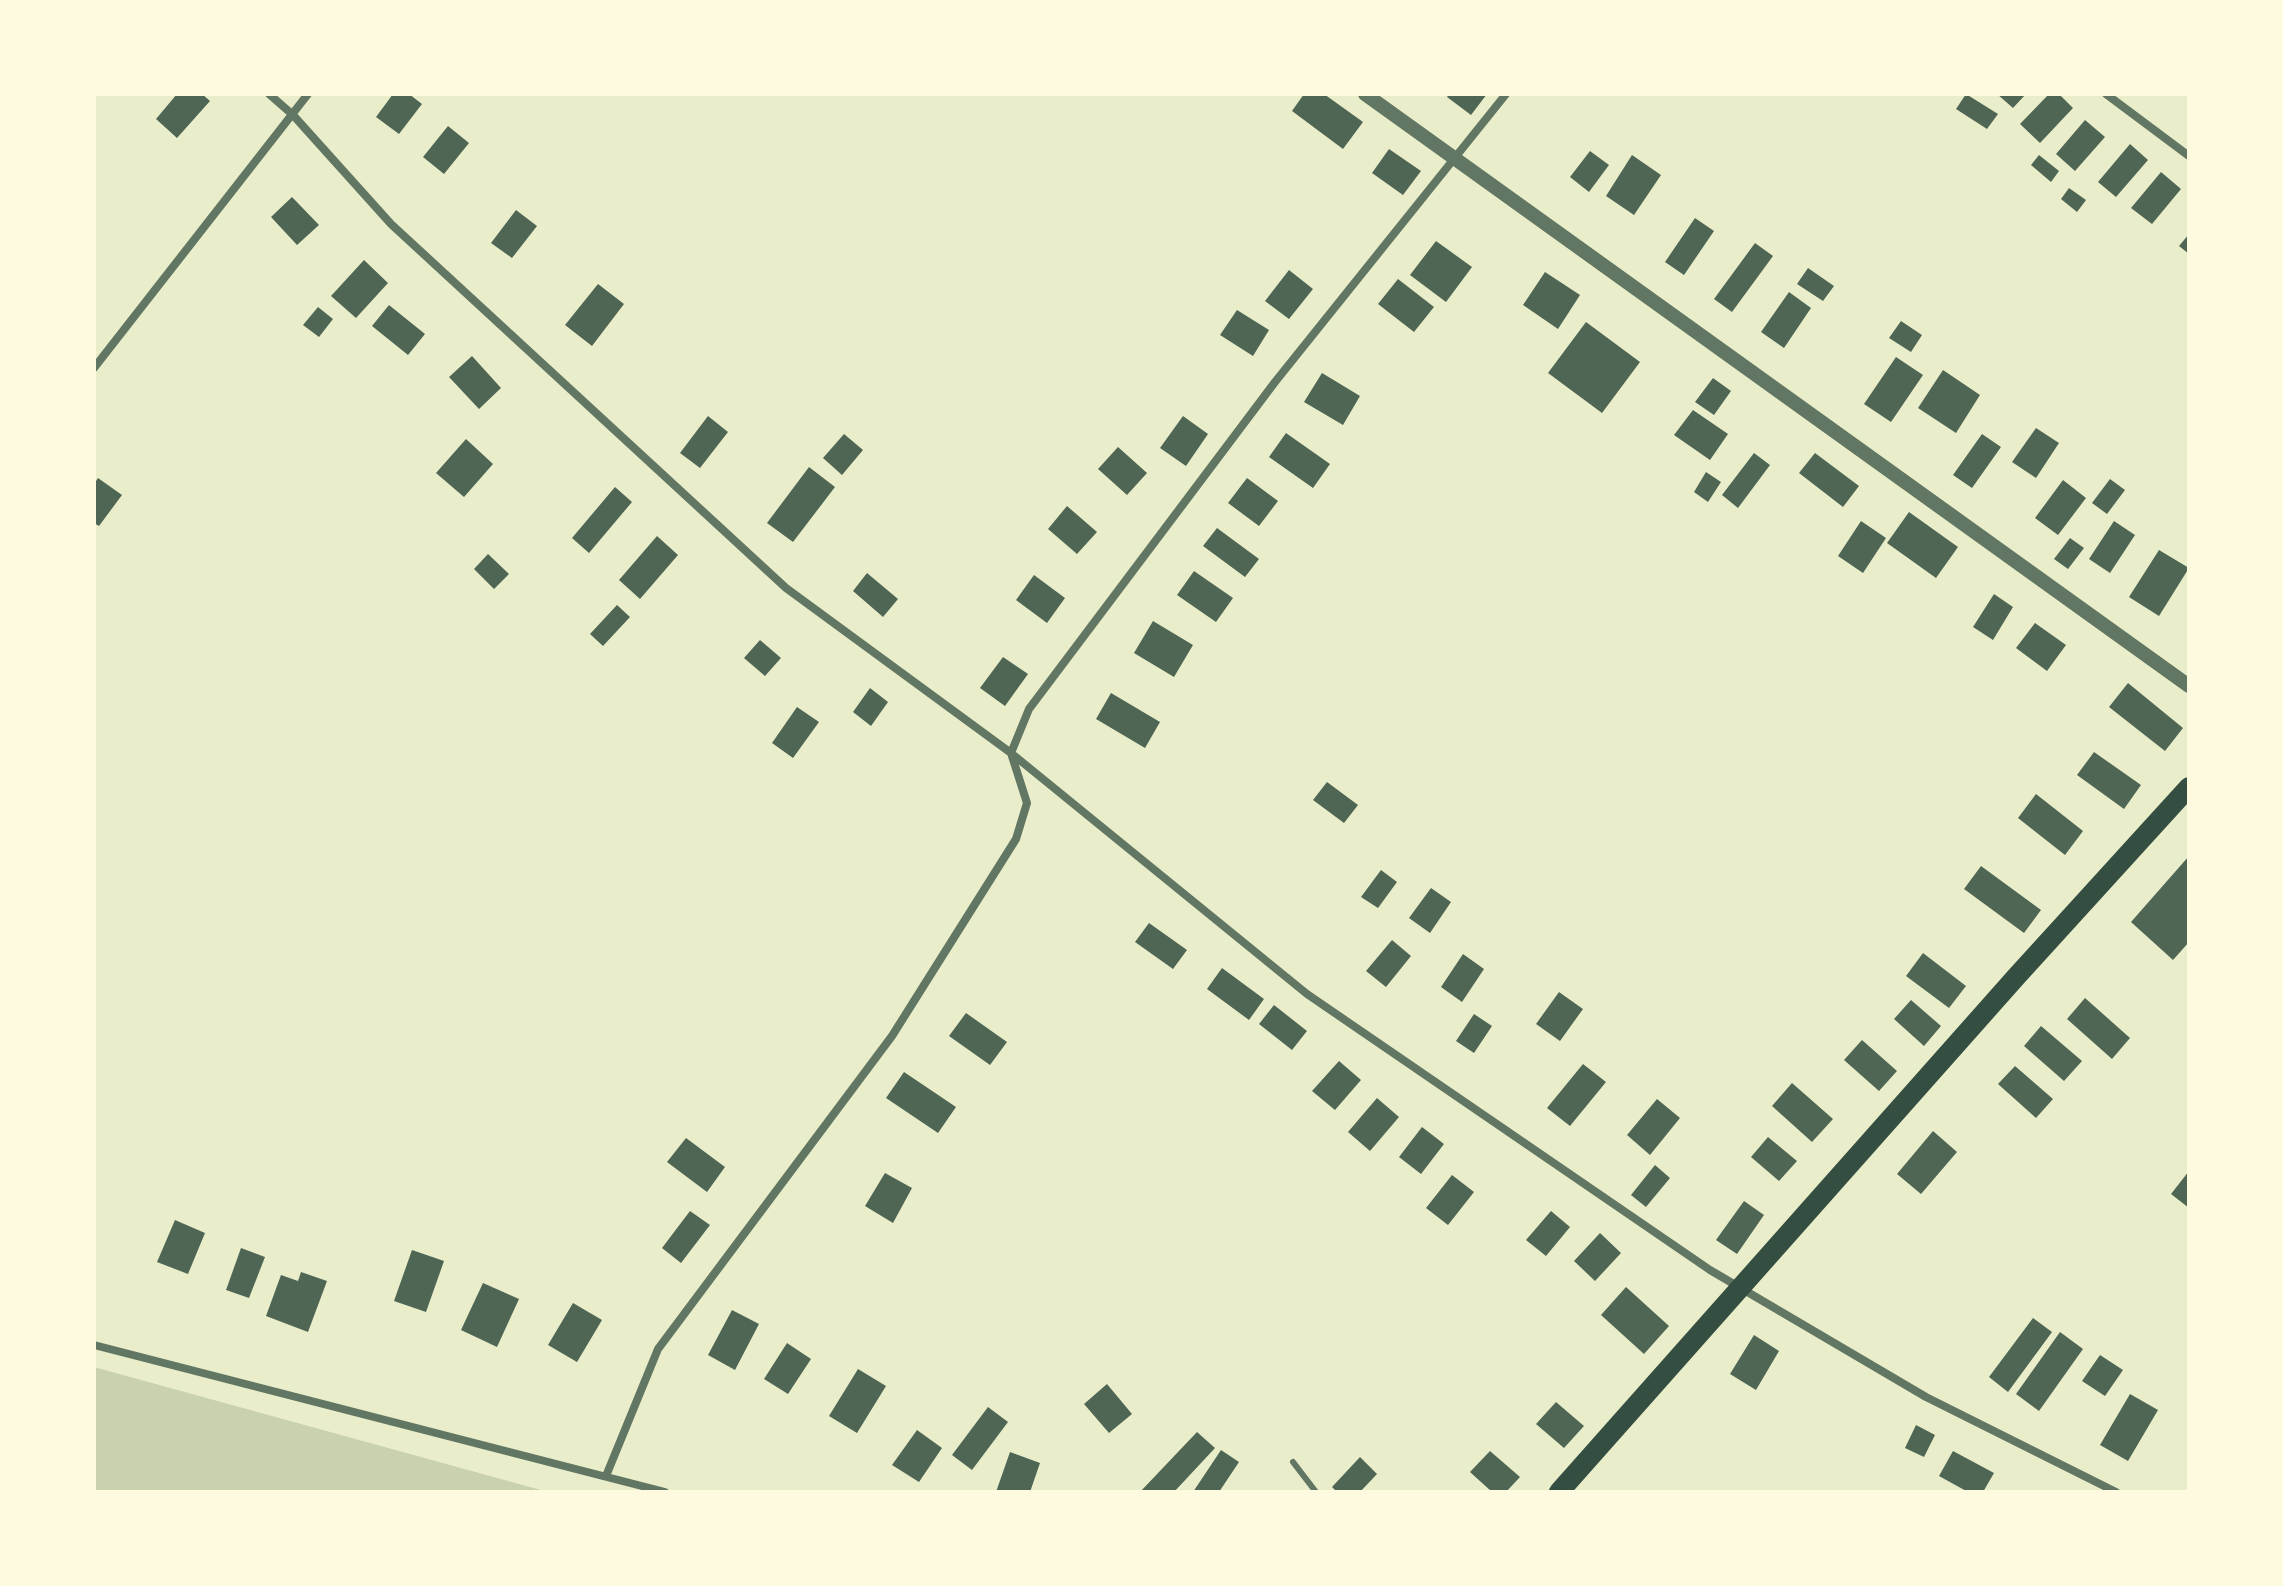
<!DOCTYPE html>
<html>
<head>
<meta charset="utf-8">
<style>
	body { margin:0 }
	#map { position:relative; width:2283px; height:1586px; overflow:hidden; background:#e9edc9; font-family:"Noto Serif",serif }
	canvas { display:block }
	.frame { position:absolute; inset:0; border:96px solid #fefae0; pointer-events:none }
</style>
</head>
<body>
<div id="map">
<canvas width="2283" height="1586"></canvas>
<div class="frame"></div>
</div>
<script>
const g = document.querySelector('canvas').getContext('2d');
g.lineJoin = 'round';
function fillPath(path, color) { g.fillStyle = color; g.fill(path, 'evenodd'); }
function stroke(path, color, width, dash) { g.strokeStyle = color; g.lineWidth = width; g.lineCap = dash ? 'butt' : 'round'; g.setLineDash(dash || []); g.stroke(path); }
fillPath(new Path2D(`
	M94 1367 548 1492H94Z`), '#cad2ad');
fillPath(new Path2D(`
	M177 94H202L210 101 177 138 156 119Z
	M393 94H409L422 104 399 134 376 117Z
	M1304 94H1324L1363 122 1343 149 1292 111Z
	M1449 94H1487L1471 115 1447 97Z
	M1966 94 1998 114 1987 129 1956 109Z
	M1997 94H2026L2013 108Z
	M2049 94H2059L2073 108 2040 143 2020 124Z
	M2085 120 2105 137 2075 171 2056 154Z
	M448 126 469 143 444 174 423 157Z
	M2130 144 2148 160 2116 197 2098 182Z
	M1389 149 1421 171 1403 195 1372 173Z
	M1590 151 1609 165 1589 192 1570 177Z
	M1632 155 1661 175 1634 215 1606 196Z
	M2039 155 2059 171 2051 182 2031 165Z
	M2161 172 2181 189 2152 224 2131 208Z
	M2069 188 2086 200 2077 212 2061 199Z
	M292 197 319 225 297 245 271 217Z
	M516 210 537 226 512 258 491 243Z
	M1695 218 1714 231 1684 275 1665 262Z
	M2189 234V254L2179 246Z
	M1436 241 1472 267 1446 302 1410 275Z
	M1755 243 1773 256 1732 312 1714 299Z
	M364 260 388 283 356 318 331 296Z
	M1808 268 1834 286 1823 301 1797 284Z
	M1289 270 1313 289 1289 319 1265 301Z
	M1545 272 1580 295 1558 329 1523 305Z
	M1398 279 1434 307 1414 332 1378 304Z
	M598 284 624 304 592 346 565 325Z
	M1789 292 1811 308 1784 348 1761 332Z
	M389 305 425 334 408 355 372 326Z
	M318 307 333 319 319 337 303 325Z
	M1237 310 1269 330 1253 356 1220 335Z
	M1901 321 1922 335 1911 352 1889 338Z
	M1586 322 1640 362 1602 413 1548 373Z
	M472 356 501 388 479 409 449 377Z
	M1896 357 1923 375 1891 422 1864 404Z
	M1943 370 1980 395 1956 433 1918 408Z
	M1322 373 1360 396 1343 425 1304 402Z
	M1713 378 1731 391 1714 415 1695 402Z
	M1693 410 1728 434 1710 460 1674 435Z
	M708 416 728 432 700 468 680 453Z
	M1183 416 1208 434 1186 466 1160 448Z
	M2036 428 2059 443 2036 478 2012 462Z
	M1286 433 1330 464 1313 488 1269 457Z
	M844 434 863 450 842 475 823 458Z
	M1982 434 2001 447 1972 488 1953 475Z
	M466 439 493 464 464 497 436 473Z
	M1118 447 1147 473 1127 495 1098 469Z
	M1754 453 1770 465 1738 508 1722 495Z
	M1815 453 1859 486 1843 507 1799 473Z
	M809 467 835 487 793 542 767 523Z
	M1706 472 1721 482 1708 502 1694 492Z
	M98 478 122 495 99 526 94 523V484Z
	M1247 478 1278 501 1259 526 1228 503Z
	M2110 479 2125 490 2107 514 2092 503Z
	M2063 480 2086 498 2058 535 2035 518Z
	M615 487 632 502 589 553 572 538Z
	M1067 506 1097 532 1077 554 1048 529Z
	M1909 512 1958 547 1936 578 1887 543Z
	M1861 521 1886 538 1863 573 1838 556Z
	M2114 521 2135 535 2110 573 2089 559Z
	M1217 528 1259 559 1245 577 1203 546Z
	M657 536 678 555 640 599 619 580Z
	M2070 538 2084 548 2068 569 2054 559Z
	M2159 550 2189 568 2159 616 2129 597Z
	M488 554 509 574 494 589 474 569Z
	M1194 571 1233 598 1216 622 1177 595Z
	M867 573 898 599 883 617 853 591Z
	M1034 575 1065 598 1047 623 1016 600Z
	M1994 594 2013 607 1993 640 1973 627Z
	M617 605 630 617 603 646 590 634Z
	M1153 621 1193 645 1174 677 1134 653Z
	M2035 623 2066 645 2047 671 2016 648Z
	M760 640 781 658 765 676 744 658Z
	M1003 657 1028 674 1005 706 980 688Z
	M2128 683 2183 728 2165 751 2109 707Z
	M870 688 888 702 871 726 853 712Z
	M1111 693 1160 722 1145 748 1096 719Z
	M797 707 819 722 793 758 772 743Z
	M2094 752 2141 785 2124 809 2077 775Z
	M1327 782 1358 805 1344 823 1313 800Z
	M2036 794 2083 831 2065 855 2018 818Z
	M2189 856V942L2173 960 2131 922Z
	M1981 866 2041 910 2024 933 1964 889Z
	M1381 870 1397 882 1378 908 1361 897Z
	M1431 888 1451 902 1430 933 1409 918Z
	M1149 923 1187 950 1173 969 1135 942Z
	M1392 940 1411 956 1386 987 1366 971Z
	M1923 953 1966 986 1949 1008 1906 976Z
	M1463 954 1484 969 1462 1002 1441 987Z
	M1222 968 1264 999 1249 1020 1207 989Z
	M1559 992 1583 1009 1560 1041 1536 1024Z
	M2085 998 2130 1038 2112 1059 2067 1019Z
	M1911 1000 1941 1026 1924 1046 1894 1019Z
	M1274 1005 1307 1031 1292 1050 1259 1024Z
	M966 1013 1007 1042 990 1065 949 1036Z
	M1474 1014 1492 1026 1474 1053 1456 1041Z
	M2041 1026 2082 1061 2064 1081 2024 1046Z
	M1862 1040 1897 1071 1879 1091 1844 1060Z
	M1339 1061 1361 1080 1335 1110 1312 1091Z
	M1583 1064 1606 1082 1570 1126 1547 1108Z
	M2015 1066 2053 1099 2036 1118 1998 1084Z
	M904 1072 956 1107 938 1133 886 1098Z
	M1792 1083 1833 1119 1812 1142 1772 1106Z
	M1377 1098 1399 1117 1370 1151 1348 1132Z
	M1657 1099 1680 1118 1650 1155 1627 1135Z
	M1422 1127 1444 1144 1421 1174 1399 1157Z
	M1933 1131 1957 1152 1921 1194 1897 1174Z
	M1768 1137 1797 1161 1779 1181 1751 1157Z
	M686 1138 725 1167 707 1192 667 1162Z
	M1655 1165 1670 1178 1646 1207 1631 1195Z
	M2189 1171V1208L2171 1194Z
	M885 1173 912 1188 893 1223 865 1206Z
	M1452 1175 1474 1192 1448 1225 1426 1208Z
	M1744 1201 1764 1215 1737 1254 1716 1240Z
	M690 1211 710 1225 681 1263 662 1248Z
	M1551 1211 1570 1227 1546 1256 1526 1240Z
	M175 1220 205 1233 188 1274 157 1262Z
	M1600 1233 1621 1253 1595 1281 1574 1261Z
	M241 1248 265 1257 249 1298 226 1290Z
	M412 1250 444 1261 426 1312 394 1301Z
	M301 1272 327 1281 308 1332 266 1316 281 1275 298 1281Z
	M483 1283 519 1299 497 1347 461 1330Z
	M1626 1287 1669 1326 1644 1354 1601 1315Z
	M573 1303 602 1320 577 1362 548 1345Z
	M732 1310 759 1324 735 1370 708 1355Z
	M2033 1318 2052 1332 2008 1392 1989 1377Z
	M2060 1332 2083 1349 2039 1411 2016 1394Z
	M1754 1335 1779 1351 1756 1390 1730 1374Z
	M787 1343 811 1359 788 1394 764 1379Z
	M2100 1355 2123 1370 2105 1396 2082 1381Z
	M858 1369 886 1386 857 1433 829 1416Z
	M1107 1384 1132 1414 1109 1433 1084 1404Z
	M2130 1394 2158 1410 2128 1461 2100 1445Z
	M1556 1402 1584 1426 1564 1448 1536 1424Z
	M988 1407 1008 1422 972 1470 952 1455Z
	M1916 1425 1935 1435 1924 1457 1905 1448Z
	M917 1430 942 1448 919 1482 892 1465Z
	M1197 1432 1215 1448 1174 1492H1140Z
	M1221 1450 1239 1462 1219 1492H1193Z
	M1490 1451 1520 1477 1506 1492H1492L1470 1472Z
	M1953 1451 1994 1473 1983 1492H1968L1939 1476Z
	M1010 1452 1040 1463 1030 1492H996Z
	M1360 1457 1377 1474 1360 1492H1337L1332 1487Z`), '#4f6655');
stroke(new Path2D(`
	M1293 1462 1316 1492`), '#617663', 6);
stroke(new Path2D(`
	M269 94 293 115 391 224 786 588 1011 753 1307 994 1710 1270 1926 1397 2116 1492
	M2106 94 2189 156
	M94 368 308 94
	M94 1345 665 1492
	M606 1476 658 1349 892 1036 1016 839 1027 803 1011 753 1029 709 1275 382 1506 94`), '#617663', 8);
stroke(new Path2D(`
	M1365 94 2189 686`), '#617663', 14);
stroke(new Path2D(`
	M1559 1492 2016 977 2189 787`), '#344e41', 20);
</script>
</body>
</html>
